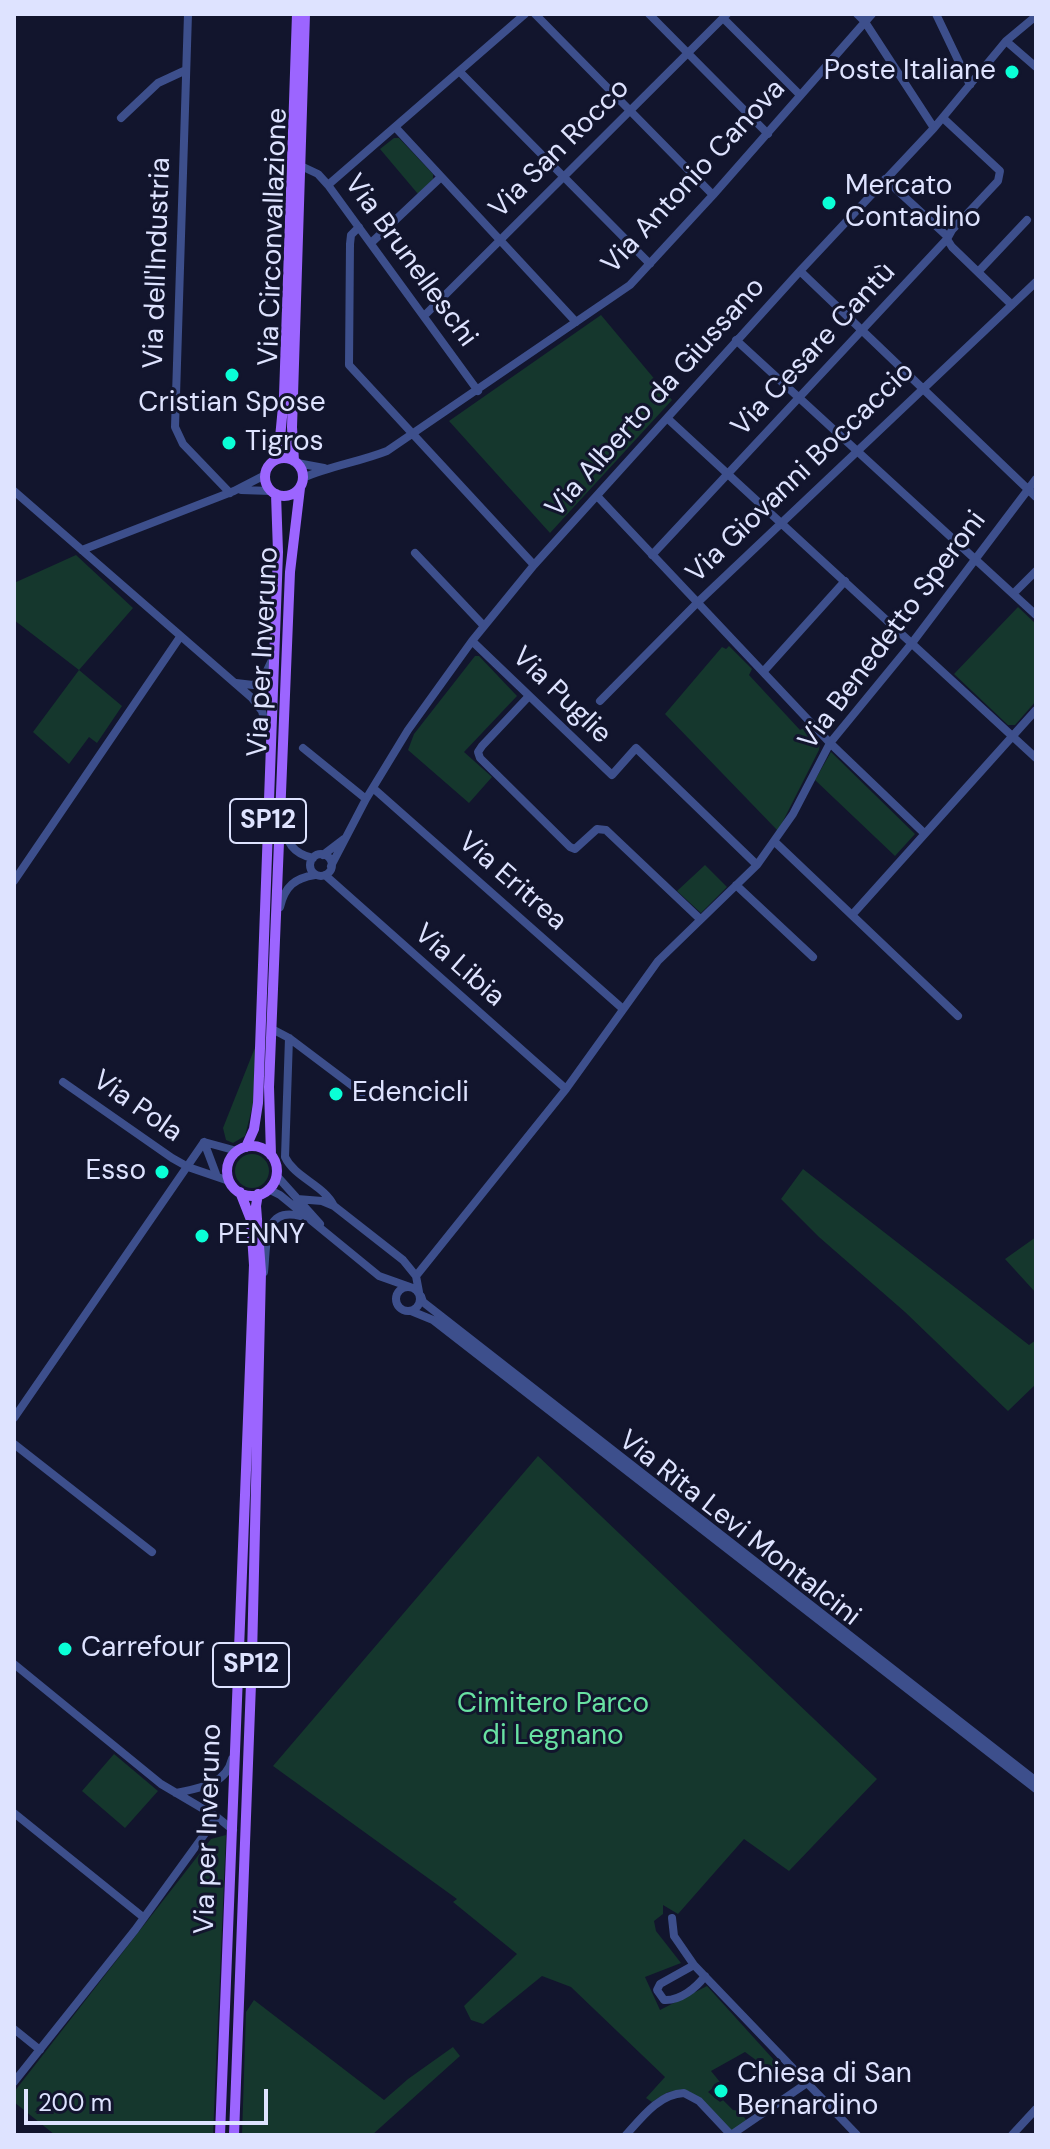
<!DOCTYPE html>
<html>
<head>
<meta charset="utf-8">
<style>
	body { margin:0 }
	#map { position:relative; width:1050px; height:2149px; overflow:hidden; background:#12152d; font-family:"DM Sans",sans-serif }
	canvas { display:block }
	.frame { position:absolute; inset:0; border:16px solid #dee3ff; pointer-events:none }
	.scale { position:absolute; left:24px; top:2089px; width:244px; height:36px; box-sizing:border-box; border:4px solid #dee3ff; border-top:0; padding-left:10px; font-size:24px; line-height:28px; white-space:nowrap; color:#dee3ff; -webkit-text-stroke:6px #12152d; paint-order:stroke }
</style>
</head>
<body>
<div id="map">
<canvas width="1050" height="2149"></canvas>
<div class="frame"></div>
<div class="scale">200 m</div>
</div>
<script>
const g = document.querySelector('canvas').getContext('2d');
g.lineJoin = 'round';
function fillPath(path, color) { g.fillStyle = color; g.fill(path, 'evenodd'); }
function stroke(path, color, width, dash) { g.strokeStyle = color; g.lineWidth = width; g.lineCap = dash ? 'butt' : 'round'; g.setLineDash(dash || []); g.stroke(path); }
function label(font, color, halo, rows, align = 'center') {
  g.font = font + ' "DM Sans",sans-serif'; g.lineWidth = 6; g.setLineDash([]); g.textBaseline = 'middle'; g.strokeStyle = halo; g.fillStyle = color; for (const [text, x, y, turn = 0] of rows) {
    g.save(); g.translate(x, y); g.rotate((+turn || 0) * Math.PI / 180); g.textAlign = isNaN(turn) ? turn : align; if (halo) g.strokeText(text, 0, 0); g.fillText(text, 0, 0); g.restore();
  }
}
fillPath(new Path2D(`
	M394 138H399L433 174V179L418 194 380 149Z
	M601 315 672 400 550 533 449 421Z
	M76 555 133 608 79 670 122 706 97 743 89 737 69 764 33 732 79 670 14 620V583Z
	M1018 607 1036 624V701L1015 725H1008L954 674Z
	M729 646 752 669 749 675 800 730 806 727 820 744 819 750 778 831 665 714 722 647 726 649Z
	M475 656H479L517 696 464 752 492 777 469 803 408 750 414 734Z
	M831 752 915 834 895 856 815 780Z
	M705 865 727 887 701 913 677 891Z
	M256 1045 253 1104 245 1136 233 1143 226 1140 223 1128Z
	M235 1171a17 17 0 1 1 34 0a17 17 0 1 1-34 0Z
	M803 1169 1029 1345 1036 1340V1384L1008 1411 905 1312 819 1237 781 1199Z
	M1036 1237V1293L1005 1259Z
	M538 1456 877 1779 789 1871 744 1839 678 1914 663 1905V1914L654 1921 656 1931 681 1963 645 1977 660 2010 707 1986 793 2081 786 2082 745 2052 711 2071 720 2082 708 2092 720 2102 723 2100 733 2110 740 2111 748 2123 734 2133 689 2091 668 2092 652 2102 646 2098 665 2077 571 1987 542 1976 483 2024 471 2020 464 2006 517 1954 453 1902 457 1899 273 1766Z
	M114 1754 158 1791 125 1828 82 1791Z
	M226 1835 213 2135H55L14 2102V2092L211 1839Z
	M254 2000 384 2100 408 2079 453 2047 460 2056 372 2135H242L246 2012Z`), '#15372d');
stroke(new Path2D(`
	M188 14 175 427 183 444 230 493
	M535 14 713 195
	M649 14 768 134
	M857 14 865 22 934 128
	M936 14 970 85
	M723 18 800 95
	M1006 41 1036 67
	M460 72 650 264
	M121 118 158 83 186 70
	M396 128 576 322
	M301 166 318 174 328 185 478 391
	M885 179 948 237
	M328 185 525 14
	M359 227 351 235 350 244 349 365 534 565
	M947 239 952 247 1012 305
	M371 243 441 177
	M800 271 1036 497
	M978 272 1027 220
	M424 316 727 14
	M736 340 1036 615
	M667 418 1036 758
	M297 463 324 468
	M303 478C330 466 359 462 387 451L630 285 713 195 872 14
	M241 490 271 491
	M14 491 252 698 262 711 268 734
	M598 497 830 743 924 833
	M82 550 234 491 265 475
	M415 553 484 626
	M652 555 947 239 952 230 998 181 1000 171 943 118
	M1013 594 1036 571
	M472 641 612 775 636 748 757 865
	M763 672 845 581
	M236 683 253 685 262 681 272 660
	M529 696 482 746 478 752 480 758 570 847 575 849 597 829 606 830 700 919
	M600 701 697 603 1036 282
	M303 748 366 799
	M373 788 623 1009
	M283 822C286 842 293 854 313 858
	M775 842 958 1016
	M310 865a11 11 0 1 1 22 0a11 11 0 1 1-22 0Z
	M323 855 344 839
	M331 866 366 799 408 730 472 641 534 565 800 271 934 128 1006 41 1036 16
	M325 875 566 1089
	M14 881 180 637
	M736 885 813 957
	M280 907C285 886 295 878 315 875
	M852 915 1036 710
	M272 1029 289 1038 362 1093
	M289 1038 285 1157C295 1178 324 1185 334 1206
	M63 1082 172 1158 188 1167 229 1181
	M204 1142 216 1174
	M276 1175 320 1224
	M268 1189 280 1195 379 1276 410 1287
	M297 1199 322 1201 334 1206 403 1260 416 1276 419 1292
	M264 1272C267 1247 262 1206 300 1216
	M416 1276 566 1089 658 961 757 865 793 814 830 743 912 643 1036 479
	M396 1299a12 12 0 1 1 24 0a12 12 0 1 1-24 0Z
	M421 1296 423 1302 1036 1781
	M411 1311 433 1320 1036 1789
	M14 1418 204 1142 237 1151
	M14 1444 152 1552
	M14 1664 161 1784 217 1817 233 1830
	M176 1793C199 1788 226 1785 232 1759
	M14 1813 143 1917
	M672 1918 674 1936 694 1965 857 2135
	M694 1965 660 1984 657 1990 664 2000C680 2001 696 1988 705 1976
	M14 2029 40 2050
	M14 2082 135 1930 217 1817
	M626 2135C642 2117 659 2094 684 2093L699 2101 731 2135 807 2083
	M1012 2135 1036 2109`), '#3d4f8c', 8);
stroke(new Path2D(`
	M265 477a19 19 0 1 1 38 0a19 19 0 1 1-38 0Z
	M278 459 284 396 297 14
	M294 461 292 427 305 14
	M227 1171a25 25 0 1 1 50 0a25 25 0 1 1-50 0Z
	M246 1147 254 1129 258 1103 278 552 276 494
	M271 1155 269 1087 290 572 300 488
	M220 2135 254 1265 251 1220 240 1192
	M234 2135 252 1657 261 1272 256 1206 258 1194`), '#9c65ff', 10);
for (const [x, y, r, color] of [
	[1012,72,8,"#0affd6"],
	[829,203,8,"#0affd6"],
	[232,375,8,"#0affd6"],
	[229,443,8,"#0affd6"],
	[336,1094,8,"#0affd6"],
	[162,1172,8,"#0affd6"],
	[202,1236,8,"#0affd6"],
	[65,1649,8,"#0affd6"],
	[721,2091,8,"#0affd6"]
]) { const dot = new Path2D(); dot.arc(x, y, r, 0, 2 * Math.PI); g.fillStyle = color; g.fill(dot); stroke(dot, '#12152d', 3); }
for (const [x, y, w] of [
	[268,821,76],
	[251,1665,76]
]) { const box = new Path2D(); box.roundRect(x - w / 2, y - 22, w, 44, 6); g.fillStyle = '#12152d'; g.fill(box); stroke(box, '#dee3ff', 2); }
label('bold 26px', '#dee3ff', null, [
	["SP12",268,821],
	["SP12",251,1665]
]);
label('28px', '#dee3ff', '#12152d', [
	["Poste Italiane",996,72,"right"],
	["Mercato",845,187],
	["Contadino",845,219],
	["Cristian Spose",232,404,"center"],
	["Tigros",245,443],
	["Edencicli",352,1094],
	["Esso",146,1172,"right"],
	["PENNY",218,1236],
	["Carrefour",81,1649],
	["Chiesa di San",737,2075],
	["Bernardino",737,2107]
], 'left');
label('28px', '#dee3ff', '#12152d', [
	["Via San Rocco",560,149,-45],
	["Via Antonio Canova",694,177,-47],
	["Via Circonvallazione",274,237,-88],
	["Via Brunelleschi",410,261,54],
	["Via dell'Industria",158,263,-88],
	["Via Cesare Cantù",814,350,-47],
	["Via Alberto da Giussano",656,398,-48],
	["Via Giovanni Boccaccio",801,473,-44],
	["Via Benedetto Speroni",893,631,-53],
	["Via per Inveruno",264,652,-87],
	["Via Puglie",561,696,44],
	["Via Eritrea",512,882,41],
	["Via Libia",459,966,41],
	["Via Pola",137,1107,35],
	["Via Rita Levi Montalcini",739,1529,38],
	["Via per Inveruno",209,1829,-88]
]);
label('28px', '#68e1a2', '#12152d', [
	["Cimitero Parco",553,1705],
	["di Legnano",553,1737]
]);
</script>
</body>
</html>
